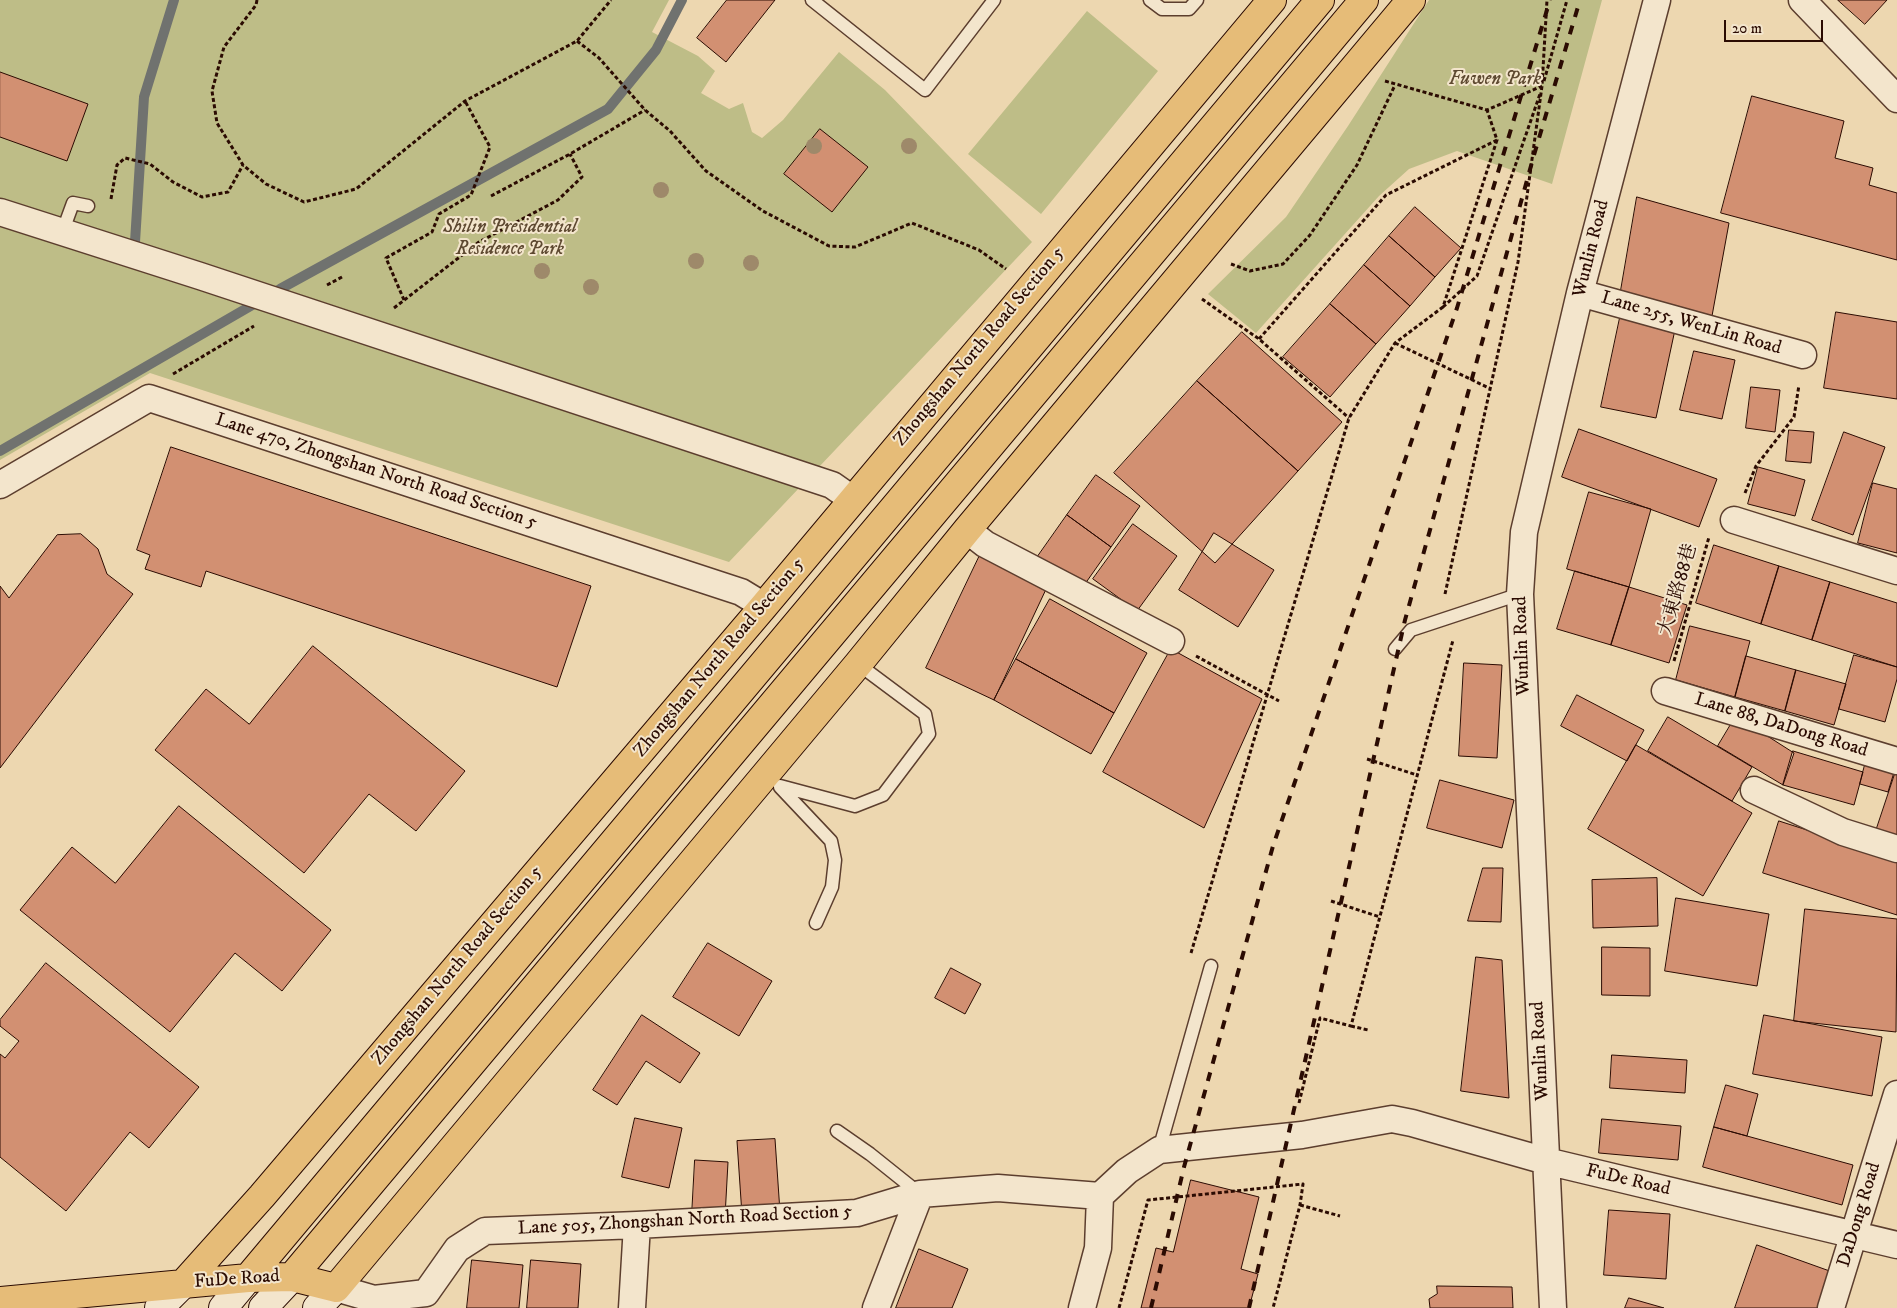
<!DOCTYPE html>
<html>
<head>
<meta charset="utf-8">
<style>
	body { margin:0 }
	#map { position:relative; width:1897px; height:1308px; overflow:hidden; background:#edd7b0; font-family:"IM FELL DW Pica",serif }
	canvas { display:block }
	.scale { position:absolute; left:1724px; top:20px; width:99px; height:22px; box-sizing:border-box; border:2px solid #2b0b02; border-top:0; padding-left:6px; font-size:15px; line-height:18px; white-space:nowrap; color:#2b0b02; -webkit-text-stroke:4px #f3e5cc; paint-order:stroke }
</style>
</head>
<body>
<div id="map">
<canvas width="1897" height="1308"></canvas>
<div class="scale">20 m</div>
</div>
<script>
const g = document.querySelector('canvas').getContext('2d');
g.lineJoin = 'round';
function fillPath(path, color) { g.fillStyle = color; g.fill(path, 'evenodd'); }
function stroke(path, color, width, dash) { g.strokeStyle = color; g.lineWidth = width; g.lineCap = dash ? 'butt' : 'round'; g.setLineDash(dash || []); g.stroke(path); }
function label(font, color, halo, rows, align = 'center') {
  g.font = font + ' "IM FELL DW Pica","Noto Serif TC",serif'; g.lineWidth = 4; g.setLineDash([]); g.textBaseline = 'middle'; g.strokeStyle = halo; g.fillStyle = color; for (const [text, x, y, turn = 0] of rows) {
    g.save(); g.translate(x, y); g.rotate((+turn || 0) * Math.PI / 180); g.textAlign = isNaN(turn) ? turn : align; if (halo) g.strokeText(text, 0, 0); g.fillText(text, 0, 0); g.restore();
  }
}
fillPath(new Path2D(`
	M0 0H669L652 32 698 56 715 71 701 93 729 109 743 103 752 132 762 138 783 120 839 52 885 90 1032 242 729 562 150 373 0 460Z
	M1429 0H1602L1552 184 1457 151 1409 169 1379 196 1256 333 1208 294 1286 217 1348 126Z
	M1087 11 1158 71 1041 214 968 154Z`), '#bebd87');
stroke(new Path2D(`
	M135 242 144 97 174 0
	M0 451 280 289 608 109 656 50 682 0`), '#70726f', 10);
const building = new Path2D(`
	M727 0H775L726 62 697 38Z
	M1838 0H1887L1865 24Z
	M0 72 88 104 67 161 0 137Z
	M1752 96 1844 121 1835 158 1873 168 1869 185 1897 193V260L1721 213Z
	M820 129 868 167 832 212 784 174Z
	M1637 197 1729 223 1712 316 1620 296Z
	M1415 207 1461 248 1435 277 1389 236Z
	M1389 236 1435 277 1410 306 1364 265Z
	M1364 265 1410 306 1376 344 1330 304Z
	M1330 304 1376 344 1330 397 1283 357Z
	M1836 312 1897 322V399L1824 388Z
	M1621 313 1676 325 1656 418 1601 407Z
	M1242 332 1342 422 1298 471 1197 381Z
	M1694 351 1735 360 1722 419 1680 410Z
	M1197 381 1298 471 1215 563 1114 473Z
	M1751 387 1780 390 1775 432 1746 428Z
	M1579 429 1717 479 1699 527 1562 477Z
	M1789 430 1814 432 1811 463 1786 461Z
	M1844 432 1885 447 1853 535 1812 520Z
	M171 447 591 586 557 687 206 571 201 587 145 569 150 555 137 550Z
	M1758 467 1805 480 1795 516 1748 504Z
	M1096 475 1140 506 1111 547 1067 515Z
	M1873 483 1897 489V553L1858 543Z
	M1589 492 1651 509 1629 587 1567 569Z
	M1067 515 1111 547 1080 591 1036 559Z
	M1133 524 1177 556 1137 611 1093 579Z
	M1214 533 1274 570 1238 627 1179 590Z
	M81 534 98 549 107 574 133 594 0 768V586L9 598 57 535Z
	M1714 545 1779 566 1761 624 1696 603Z
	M981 553 1048 585 994 700 926 668Z
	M1779 566 1830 582 1812 640 1761 624Z
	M1575 571 1629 587 1611 645 1557 629Z
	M1830 582 1897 603V667L1812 640Z
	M1629 587 1687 605 1669 663 1611 645Z
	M1050 599 1147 653 1114 713 1016 659Z
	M1690 626 1750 641 1735 697 1676 680Z
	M313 646 465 771 416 831 369 794 304 873 155 750 206 689 249 724Z
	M1171 649 1262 699 1204 828 1103 772Z
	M1854 655 1897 667V679L1885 722 1839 709Z
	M1746 656 1796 670 1785 711 1735 697Z
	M1016 659 1114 713 1091 754 994 700Z
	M1464 663 1502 665 1497 758 1459 756Z
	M1796 670 1846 684 1834 725 1785 711Z
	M1577 695 1644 730 1627 761 1561 726Z
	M1736 716 1794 753 1783 785 1718 746Z
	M1668 717 1752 767 1732 801 1648 751Z
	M1636 745 1752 813 1703 896 1588 829Z
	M1793 751 1863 772 1854 805 1783 785Z
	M1866 761 1895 769 1888 792 1860 784Z
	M1897 767V844L1874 837Z
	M1440 780 1514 800 1502 848 1427 828Z
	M179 806 331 930 282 991 235 953 170 1032 20 910 72 847 115 883Z
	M1779 821 1897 859V915L1763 873Z
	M1483 868H1503L1501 922 1468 921Z
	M1657 878 1658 926 1593 928 1592 880Z
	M1676 898 1769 914 1757 986 1665 971Z
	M1805 909 1897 919 1896 1032 1794 1021Z
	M708 943 772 981 739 1036 673 997Z
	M1602 947 1650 948V996L1602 995Z
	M1476 957 1502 960 1509 1098 1461 1091Z
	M46 963 199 1087 149 1148 130 1132 66 1211 0 1157V1054L5 1058 19 1041 0 1026V1020Z
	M951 968 981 984 965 1014 935 998Z
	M642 1015 700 1053 680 1083 646 1061 617 1105 593 1090Z
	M1764 1015 1882 1037 1872 1096 1753 1074Z
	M1612 1055 1687 1060 1685 1093 1610 1088Z
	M1726 1085 1758 1094 1747 1136 1714 1127Z
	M635 1118 682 1128 669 1188 622 1177Z
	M1602 1119 1681 1126 1678 1160 1599 1153Z
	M1714 1127 1853 1165 1842 1205 1703 1167Z
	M775 1139 780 1212 742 1215 737 1141Z
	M695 1160 728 1162 725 1217 692 1215Z
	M1191 1180 1259 1197 1241 1269 1258 1274 1249 1308H1141L1156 1248 1173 1252Z
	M1609 1210 1670 1214 1666 1279 1604 1275Z
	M1757 1245 1838 1274 1826 1308H1735Z
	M919 1249 968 1269 952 1308H896Z
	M472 1260 523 1265 519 1308H467Z
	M531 1260 581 1264 578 1308H527Z
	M1437 1286 1512 1287 1513 1308H1430L1429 1299 1437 1294Z
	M1629 1298 1664 1308H1625Z`);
fillPath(building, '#d29072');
stroke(building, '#2b0b02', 1);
const lane = new Path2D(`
	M812 0 925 90 994 0
	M1150 0 1162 9H1189L1197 0
	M62 233 73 203 88 206
	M1395 649 1411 630 1520 594
	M780 786 855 806 883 795 929 734 925 714 858 664
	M780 787 831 841 835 860 832 887 816 923
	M837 1131 870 1154 920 1194
	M1159 1150 1211 966`);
const street = new Path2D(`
	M1802 0 1897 99
	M0 212 200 276 832 485 852 499
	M1580 293 1803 355
	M0 485 149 398 741 592 764 606
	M1734 520 1897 571
	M967 530 985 544 1171 641
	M1665 691 1897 761
	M1754 790 1843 832 1897 849
	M336 1288 374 1299 426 1293 457 1249 485 1231 637 1225 857 1213 920 1194 998 1188 1100 1196 1127 1171 1159 1150 1302 1135 1392 1119 1412 1123 1546 1161 1897 1245
	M632 1308 637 1225
	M876 1308 920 1194
	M1082 1308 1098 1248 1100 1196
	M1553 1308 1520 594 1524 532 1580 293 1657 0
	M1831 1308 1897 1094`);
const secondary = new Path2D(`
	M159 1308 183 1284
	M223 1308 248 1278
	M263 1308 292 1277
	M317 1308 336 1288`);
const primary = new Path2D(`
	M292 1277 1364 0
	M248 1278 1320 0
	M183 1284 262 1196 764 606 1272 0
	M0 1301 248 1278 292 1277 336 1288 858 664 967 530 1411 0`);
stroke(lane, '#5c3e2e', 15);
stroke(street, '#5c3e2e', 29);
stroke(secondary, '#2b0b02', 30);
stroke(primary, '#2b0b02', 30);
stroke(new Path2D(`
	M257 0 256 5 224 47 212 91 217 123 243 165 266 184 304 202 356 189 465 101 577 41 611 0
	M577 41 599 58 645 110 670 131 706 171 763 211 829 246 855 247 912 223 979 250 1006 269
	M1385 81 1487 110 1542 86
	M1544 81 1567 0
	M491 196 570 154 645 110
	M111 199 117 165 125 158 150 164 173 182 202 197 228 192 243 165
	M1231 264 1250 271 1283 264 1310 235 1357 165 1395 85
	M327 285 344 276
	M1202 299 1259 339 1349 418
	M404 300 386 258 432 232 439 214 471 195 490 147 465 101
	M1443 307 1477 276 1540 94
	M394 308 479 242 558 200 582 177 570 154
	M1259 339 1386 195 1497 140
	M1395 343 1491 389
	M173 374 254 326
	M1745 493 1756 466 1794 417 1799 385
	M1445 594 1518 262 1542 86 1547 0
	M1196 656 1279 701
	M1674 661 1709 537
	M1367 759 1417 775
	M1331 901 1380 917
	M1191 953 1349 418 1395 343 1443 307 1497 140 1487 110
	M1351 1026 1368 1030
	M1299 1103 1320 1018 1351 1026 1453 640
	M1300 1205 1340 1216
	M1119 1308 1148 1200 1303 1184 1300 1205 1273 1308`), '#2b0b02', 3, [4, 2.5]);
stroke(lane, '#f3e5cc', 12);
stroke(street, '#f3e5cc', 26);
stroke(secondary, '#f3e5cc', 28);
stroke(primary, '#e6bc78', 28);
stroke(new Path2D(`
	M1151 1308 1184 1167 1273 846 1457 308 1550 0
	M1249 1308 1405 620 1534 155 1580 0`), '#2b0b02', 4, [9, 9]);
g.fillStyle = '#9e896a';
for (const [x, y] of [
	[814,146],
	[909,146],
	[661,190],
	[696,261],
	[751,263],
	[542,271],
	[591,287]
]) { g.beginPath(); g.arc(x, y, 8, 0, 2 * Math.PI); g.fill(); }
label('italic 19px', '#5e4931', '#f3e5cc', [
	["Fuwen Park",1495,80],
	["Shilin Presidential",510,228],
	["Residence Park",510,250]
]);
label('19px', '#2b0b02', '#f3e5cc', [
	["Wunlin Road",1592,249,-76],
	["Lane 255, WenLin Road",1691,324,16],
	["Zhongshan North Road Section 5",980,347,-50],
	["Lane 470, Zhongshan North Road Section 5",376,472,18],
	["大東路88巷",1679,590,-74],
	["Wunlin Road",1523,646,-92],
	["Zhongshan North Road Section 5",720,658,-50],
	["Lane 88, DaDong Road",1781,726,17],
	["Zhongshan North Road Section 5",458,966,-50],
	["Wunlin Road",1541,1051,-93],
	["FuDe Road",1628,1181,13],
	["DaDong Road",1860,1215,-73],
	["Lane 505, Zhongshan North Road Section 5",685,1221,-3],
	["FuDe Road",237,1280,-4]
]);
</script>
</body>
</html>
